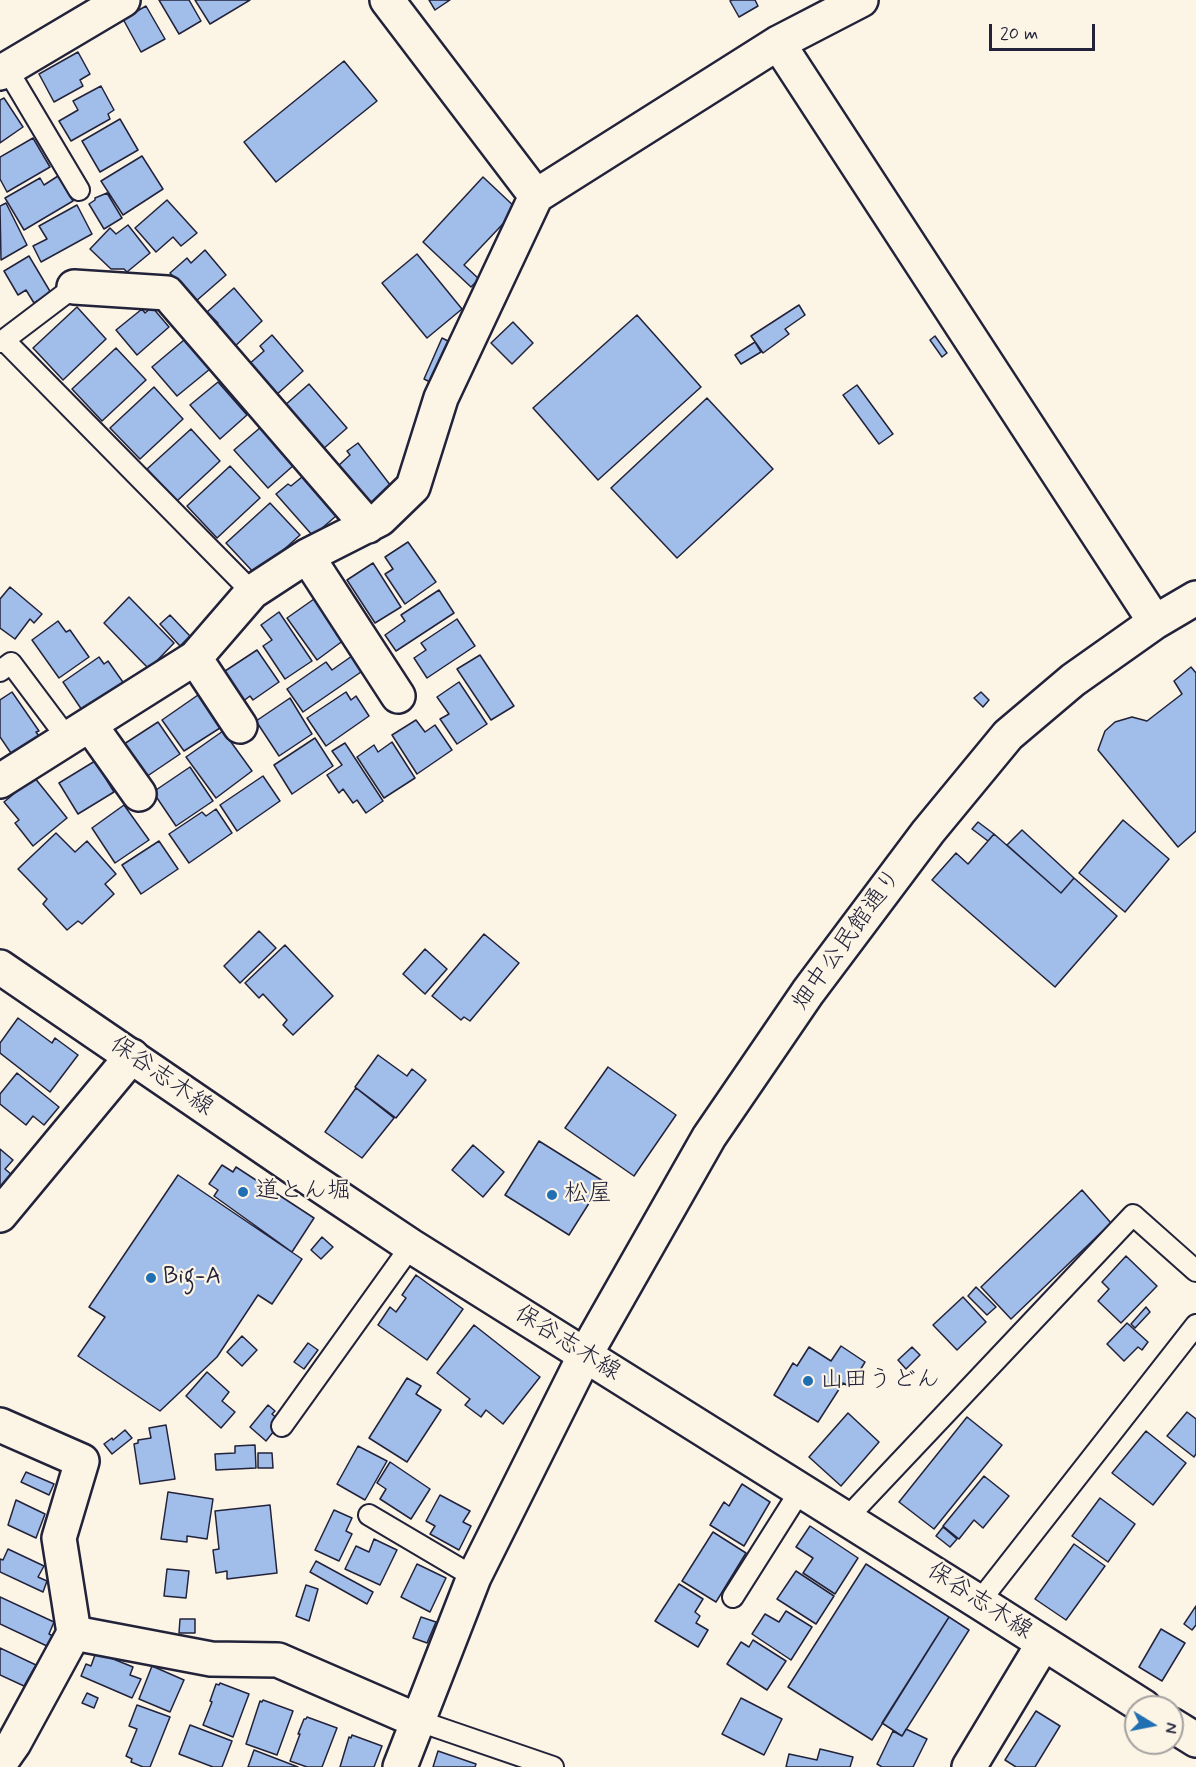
<!DOCTYPE html>
<html>
<head>
<meta charset="utf-8">
<style>
	body { margin:0 }
	#map { position:relative; width:1196px; height:1767px; overflow:hidden; background:#fcf5e5; font-family:Mynerve,sans-serif }
	canvas { display:block }
	.north { position:absolute; left:1124px; top:1695px; width:60px; height:60px; box-sizing:border-box; background:#fcf5e5; border:2px solid #a5a1a1; border-radius:50%; rotate:100deg; font-size:16px; font-weight:700; line-height:24px; text-align:center; color:#22223b }
	.north::after { content:''; display:block; margin:auto; width:21px; height:27px; background:#1f6fb2; clip-path:polygon(50% 0,100% 100%,50% 72%,0 100%) }
	.scale { position:absolute; left:989px; top:24px; width:106px; height:27px; box-sizing:border-box; border:3px solid #22223b; border-top:0; padding-left:8px; font-size:18px; line-height:21px; white-space:nowrap; color:#22223b; -webkit-text-stroke:4px #fcf5e5; paint-order:stroke }
</style>
</head>
<body>
<div id="map">
<canvas width="1196" height="1767"></canvas>
<div class="north">N</div>
<div class="scale">20 m</div>
</div>
<script>
const g = document.querySelector('canvas').getContext('2d');
g.lineJoin = 'round';
function fillPath(path, color) { g.fillStyle = color; g.fill(path, 'evenodd'); }
function stroke(path, color, width, dash) { g.strokeStyle = color; g.lineWidth = width; g.lineCap = dash ? 'butt' : 'round'; g.setLineDash(dash || []); g.stroke(path); }
function label(font, color, halo, rows, align = 'center') {
  g.font = font + ' Mynerve,"Klee One",sans-serif'; g.lineWidth = 4.5; g.setLineDash([]); g.textBaseline = 'middle'; g.strokeStyle = halo; g.fillStyle = color; for (const [text, x, y, turn = 0] of rows) {
    g.save(); g.translate(x, y); g.rotate((+turn || 0) * Math.PI / 180); g.textAlign = isNaN(turn) ? turn : align; if (halo) g.strokeText(text, 0, 0); g.fillText(text, 0, 0); g.restore();
  }
}
const building = new Path2D(`
	M159 0H189L201 21 179 34Z
	M195 0H250L210 24Z
	M429 0H450L435 10Z
	M732 0H755L758 6 739 17 730 1Z
	M146 6 165 39 141 52 123 19Z
	M78 52 90 74 80 80 83 86 54 102 39 74Z
	M344 61 377 101 276 182 244 142Z
	M101 86 114 110 108 114 110 119 71 141 59 121 78 110 73 101Z
	M4 98 23 127 0 143V100Z
	M120 119 138 150 100 172 82 141Z
	M33 138 50 167 7 192 0 179V157Z
	M142 156 163 189 123 215 101 181Z
	M58 176 73 201 24 230 5 198 40 178 44 185Z
	M483 177 517 209 464 265 479 279 471 287 423 242Z
	M107 193 122 218 104 229 89 204 95 200V198Z
	M167 200 197 233 181 246 173 237 156 252 135 228Z
	M6 203 27 245 1 260 0 206Z
	M77 205 92 234 41 262 33 246 47 239 39 226Z
	M128 225 150 253 127 272 124 269H111L90 249 110 228 116 234Z
	M205 250 226 275 195 302 170 273 187 258 191 263Z
	M417 254 462 309 427 338 382 283Z
	M29 256 51 293 34 303 26 290 18 295 4 271Z
	M234 288 262 321 233 348 214 326 218 323 207 312Z
	M799 305 805 315 785 329 789 334 763 353 751 336Z
	M77 307 106 339 63 380 33 348Z
	M152 307 169 327 137 355 116 330 142 309 145 313Z
	M637 315 701 387 598 480 533 408Z
	M513 322 533 343 512 364 491 343Z
	M272 335 303 371 275 396 248 365 264 351 260 346Z
	M935 336 947 353 942 357 930 340Z
	M442 338 452 343 434 384 424 379Z
	M184 340 210 369 177 396 152 367Z
	M755 342 761 352 741 364 735 355Z
	M116 348 146 380 102 421 72 389Z
	M218 382 247 415 220 439 190 405Z
	M309 384 347 428 322 450 284 406Z
	M857 385 893 434 879 444 843 395Z
	M154 387 183 419 140 459 110 428Z
	M707 398 773 469 677 558 611 488Z
	M261 427 294 465 268 488 234 450Z
	M191 429 220 461 177 501 147 469Z
	M358 443 391 486 385 489 389 494 376 504 369 502 338 466 350 455 347 451Z
	M230 466 260 498 217 538 187 506Z
	M302 477 336 516 313 536 276 494 288 484 291 486Z
	M270 503 300 535 256 575 226 543Z
	M408 542 436 582 405 604 385 574 393 569 385 557Z
	M373 563 401 607 375 623 347 580Z
	M10 587 42 614 34 623 30 619 15 639 0 628V599Z
	M439 590 454 613 396 651 385 635 405 621 401 615Z
	M129 597 174 643 149 669 104 623Z
	M314 599 344 640 317 660 287 618Z
	M279 612 312 661 285 679 263 646 272 640 261 625Z
	M170 615 190 636 180 646 160 624Z
	M457 619 475 646 427 678 414 658 426 650 421 643Z
	M58 621 66 632 70 630 89 657 59 678 32 640Z
	M257 650 279 682 253 700 250 696 242 702 222 673Z
	M480 655 514 706 491 720 457 669Z
	M352 656 361 672 303 712 287 689 326 662 332 670Z
	M99 657 104 664 108 661 125 685 84 713 63 682Z
	M1191 667 1196 673V831L1178 847 1098 750 1105 731 1115 722 1132 717 1147 721 1182 694 1174 681Z
	M459 682 487 724 457 744 440 719 449 714 437 697Z
	M12 692 39 731 36 732 42 740 13 756 0 737V700Z
	M346 692 351 700 356 696 369 716 326 746 307 718Z
	M981 692 989 700 983 707 974 698Z
	M198 695 220 728 184 751 162 720Z
	M290 698 312 734 279 756 256 721Z
	M416 720 425 732 435 725 452 750 417 774 392 735Z
	M158 722 180 754 143 779 121 746Z
	M223 731 252 771 216 798 186 757Z
	M315 738 333 766 292 794 274 765Z
	M392 742 415 778 384 798 357 757 374 745 378 752Z
	M345 743 383 801 366 813 357 800 353 803 343 789 339 793 327 775 342 765 332 751Z
	M95 761 114 792 78 814 59 783Z
	M190 767 213 801 176 826 153 792Z
	M263 776 280 801 237 831 220 805Z
	M34 777 67 818 33 846 15 823 19 820 4 802Z
	M124 805 149 840 115 863 92 828Z
	M216 809 232 833 189 863 169 834 202 812 206 816Z
	M1123 820 1169 859 1125 912 1079 873Z
	M978 822 994 834 988 841 972 829Z
	M1022 830 1074 878 1061 893 1007 845Z
	M56 833 75 852 87 841 116 874 105 884 114 894 82 924 78 921 67 930 43 904 47 899 18 869Z
	M994 834 1061 893 1074 878 1117 916 1055 987 932 880 956 853 968 864Z
	M159 841 178 869 141 894 122 865Z
	M259 931 276 948 240 983 224 966Z
	M484 934 519 963 470 1021 464 1017 461 1020 432 996Z
	M285 945 333 996 293 1035 283 1025 287 1020 263 994 259 998 245 983Z
	M425 949 447 969 425 994 403 974Z
	M18 1018 52 1043 55 1038 78 1055 50 1092 0 1053V1043Z
	M378 1055 407 1076 412 1069 426 1080 396 1118 355 1087Z
	M608 1067 676 1115 634 1176 565 1128Z
	M17 1073 59 1107 44 1125 33 1116 26 1125 0 1104V1094Z
	M356 1088 394 1118 362 1158 325 1132Z
	M539 1141 603 1181 569 1235 505 1195Z
	M473 1145 504 1172 483 1197 452 1170Z
	M0 1149 13 1160 5 1169 12 1175 0 1188Z
	M222 1165 233 1172 236 1167 314 1218 292 1252 214 1196 218 1190 209 1184Z
	M178 1175 302 1259 272 1304 258 1295 217 1357 160 1411 78 1356 105 1317 89 1307Z
	M1082 1190 1111 1223 1011 1319 981 1287Z
	M322 1237 333 1247 321 1259 311 1250Z
	M1126 1256 1157 1286 1121 1323 1098 1301 1109 1289 1102 1282Z
	M416 1275 463 1309 427 1360 378 1325 390 1307 396 1312 406 1298 402 1295Z
	M976 1287 996 1307 987 1315 968 1296Z
	M963 1297 986 1322 957 1350 933 1325Z
	M1146 1307 1150 1312 1135 1328 1131 1324Z
	M1127 1323 1148 1342 1142 1350 1138 1347 1124 1361 1107 1344Z
	M474 1325 540 1377 503 1424 486 1410 481 1417 465 1405 470 1399 437 1373Z
	M242 1336 257 1350 242 1366 227 1352Z
	M308 1343 318 1350 304 1369 294 1362Z
	M841 1346 865 1362 850 1387 843 1383 818 1422 774 1395 793 1363 797 1366 809 1347 831 1361Z
	M912 1347 920 1355 906 1369 898 1360Z
	M207 1372 229 1392 222 1401 235 1412 221 1428 186 1396Z
	M407 1378 421 1386 416 1394 441 1410 407 1462 369 1438Z
	M268 1405 275 1411 272 1414 281 1422 266 1441 250 1427Z
	M1187 1412 1196 1419V1454L1194 1457 1167 1436Z
	M848 1413 879 1442 841 1486 809 1457Z
	M967 1417 1002 1445 934 1529 899 1502Z
	M166 1425 175 1479 140 1484 134 1444 138 1443V1440L151 1438 149 1428Z
	M125 1430 132 1438 112 1454 104 1444 112 1438 113 1440Z
	M1146 1431 1186 1463 1153 1505 1112 1473Z
	M255 1445 256 1468 216 1470 215 1454 235 1453V1446Z
	M358 1446 387 1461 365 1500 337 1484Z
	M258 1453H272L273 1468H258Z
	M390 1462 430 1489 411 1519 380 1499 386 1489 377 1483Z
	M26 1472 54 1484 49 1495 21 1482Z
	M984 1476 1009 1496 983 1528 974 1520 959 1539 943 1526Z
	M742 1484 770 1502 744 1546 710 1525 724 1502 729 1506Z
	M168 1492 213 1499 207 1539 187 1536V1542L161 1539Z
	M440 1495 470 1511 463 1522 471 1526 459 1550 430 1534 435 1526 426 1521Z
	M1100 1498 1135 1524 1108 1562 1072 1536Z
	M16 1500 45 1514 36 1538 8 1525Z
	M270 1505 277 1573 227 1579V1571L216 1573 213 1550 219 1549 215 1511Z
	M334 1510 352 1518 346 1531 352 1534 339 1561 315 1550Z
	M810 1526 858 1558 835 1594 803 1573 813 1558 796 1547Z
	M943 1527 957 1539 950 1547 936 1536Z
	M713 1532 746 1553 716 1602 682 1581Z
	M374 1539 397 1550 380 1585 345 1569 356 1546 369 1552Z
	M1074 1544 1105 1566 1066 1620 1035 1599Z
	M8 1549 44 1566 38 1577 47 1581 43 1592 0 1572V1559L3 1560Z
	M316 1561 373 1592 367 1604 310 1572Z
	M417 1564 446 1578 430 1612 401 1597Z
	M866 1564 949 1617 872 1740 788 1687Z
	M167 1569 189 1571 186 1598 164 1596Z
	M796 1571 834 1596 816 1624 777 1599Z
	M679 1584 703 1599 695 1612 700 1616 696 1623 708 1630 698 1647 655 1621Z
	M306 1585 318 1589 309 1621 296 1616Z
	M0 1597 54 1622 49 1634 53 1636 49 1647 0 1624Z
	M1196 1606V1625L1192 1630 1184 1624Z
	M786 1611 812 1627 791 1660 752 1634 765 1614 779 1622Z
	M421 1617 436 1622 427 1643 413 1638Z
	M949 1617 969 1630 902 1736 882 1723Z
	M180 1619H195V1633H179Z
	M1161 1629 1185 1643 1162 1681 1139 1667Z
	M753 1640 786 1661 767 1690 727 1664 741 1642 749 1647Z
	M0 1648 36 1665 24 1686 0 1675Z
	M96 1652 133 1667 130 1675 141 1679 132 1698 81 1676 86 1664 91 1666Z
	M152 1666 184 1680 170 1712 139 1699Z
	M220 1683 249 1694 233 1737 203 1725 212 1702 210 1701 216 1684 219 1685Z
	M87 1693 98 1698 94 1708 82 1703Z
	M741 1698 782 1719 764 1755 722 1734Z
	M263 1700 293 1711 277 1755 246 1744 260 1701 262 1702Z
	M137 1705 170 1717 150 1767H143L131 1762 132 1759 126 1756 137 1729 129 1726Z
	M1036 1711 1060 1726 1035 1767H1016L1005 1760Z
	M307 1717 337 1728 322 1767H307L290 1761 300 1734H298L304 1719H306Z
	M190 1725 232 1741 222 1767H213L179 1754Z
	M906 1729 927 1739 913 1767H882L877 1764 893 1731 902 1736Z
	M352 1735 382 1746 374 1767H340L349 1737 351 1738Z
	M820 1749 853 1757 850 1767H786L789 1754 817 1760Z
	M254 1750 298 1767H248Z
	M438 1751 476 1764 475 1767H433Z`);
fillPath(building, '#a1bde9');
stroke(building, '#22223b', 1.5);
const lane = new Path2D(`
	M7 69 79 190
	M4 340 74 287
	M0 342 4 340 252 592
	M0 671 11 663 68 739
	M282 1426 411 1246
	M369 1515 474 1577
	M846 1519 1133 1215 1196 1271
	M733 1597 800 1491
	M979 1602 1196 1325
	M416 1720 553 1767`);
const street = new Path2D(`
	M387 0 536 196
	M778 43 1155 622
	M0 73 123 0
	M74 287 167 293 368 526
	M307 556 398 696
	M195 658 240 726
	M90 725 139 794
	M0 781 195 658 252 592 307 556 380 519 413 487 441 398 536 196 778 43 861 0
	M0 1215 132 1056
	M0 1425 82 1461 59 1538 74 1633 14 1743 0 1763
	M74 1633 211 1659 278 1660 416 1720
	M400 1767 474 1577 585 1355 709 1137 808 992 928 832 1008 735 1073 680 1155 622 1196 598
	M969 1767 1043 1644`);
const primary = new Path2D(`
	M0 967 300 1172 411 1246 979 1602 1144 1707
	M1172 1725 1196 1740`);
stroke(lane, '#22223b', 24);
stroke(street, '#22223b', 38);
stroke(primary, '#22223b', 38);
stroke(lane, '#fcf5e5', 20);
stroke(street, '#fcf5e5', 33);
stroke(primary, '#fcf5e5', 33);
for (const [x, y, r, color] of [
	[243,1192,6,"#1f6fb2"],
	[552,1195,6,"#1f6fb2"],
	[151,1278,6,"#1f6fb2"],
	[808,1381,6,"#1f6fb2"]
]) { const dot = new Path2D(); dot.arc(x, y, r, 0, 2 * Math.PI); g.fillStyle = color; g.fill(dot); stroke(dot, '#fcf5e5', 2); }
label('24px', '#22223b', '#fcf5e5', [
	["畑中公民館通り",848,940,-54],
	["保谷志木線",161,1077,35],
	["保谷志木線",567,1344,32],
	["保谷志木線",979,1602,33]
]);
label('24px', '#22223b', '#fcf5e5', [
	["道とん堀",255,1192],
	["松屋",564,1195],
	["Big-A",163,1278],
	["山田うどん",820,1381]
], 'left');
</script>
</body>
</html>
